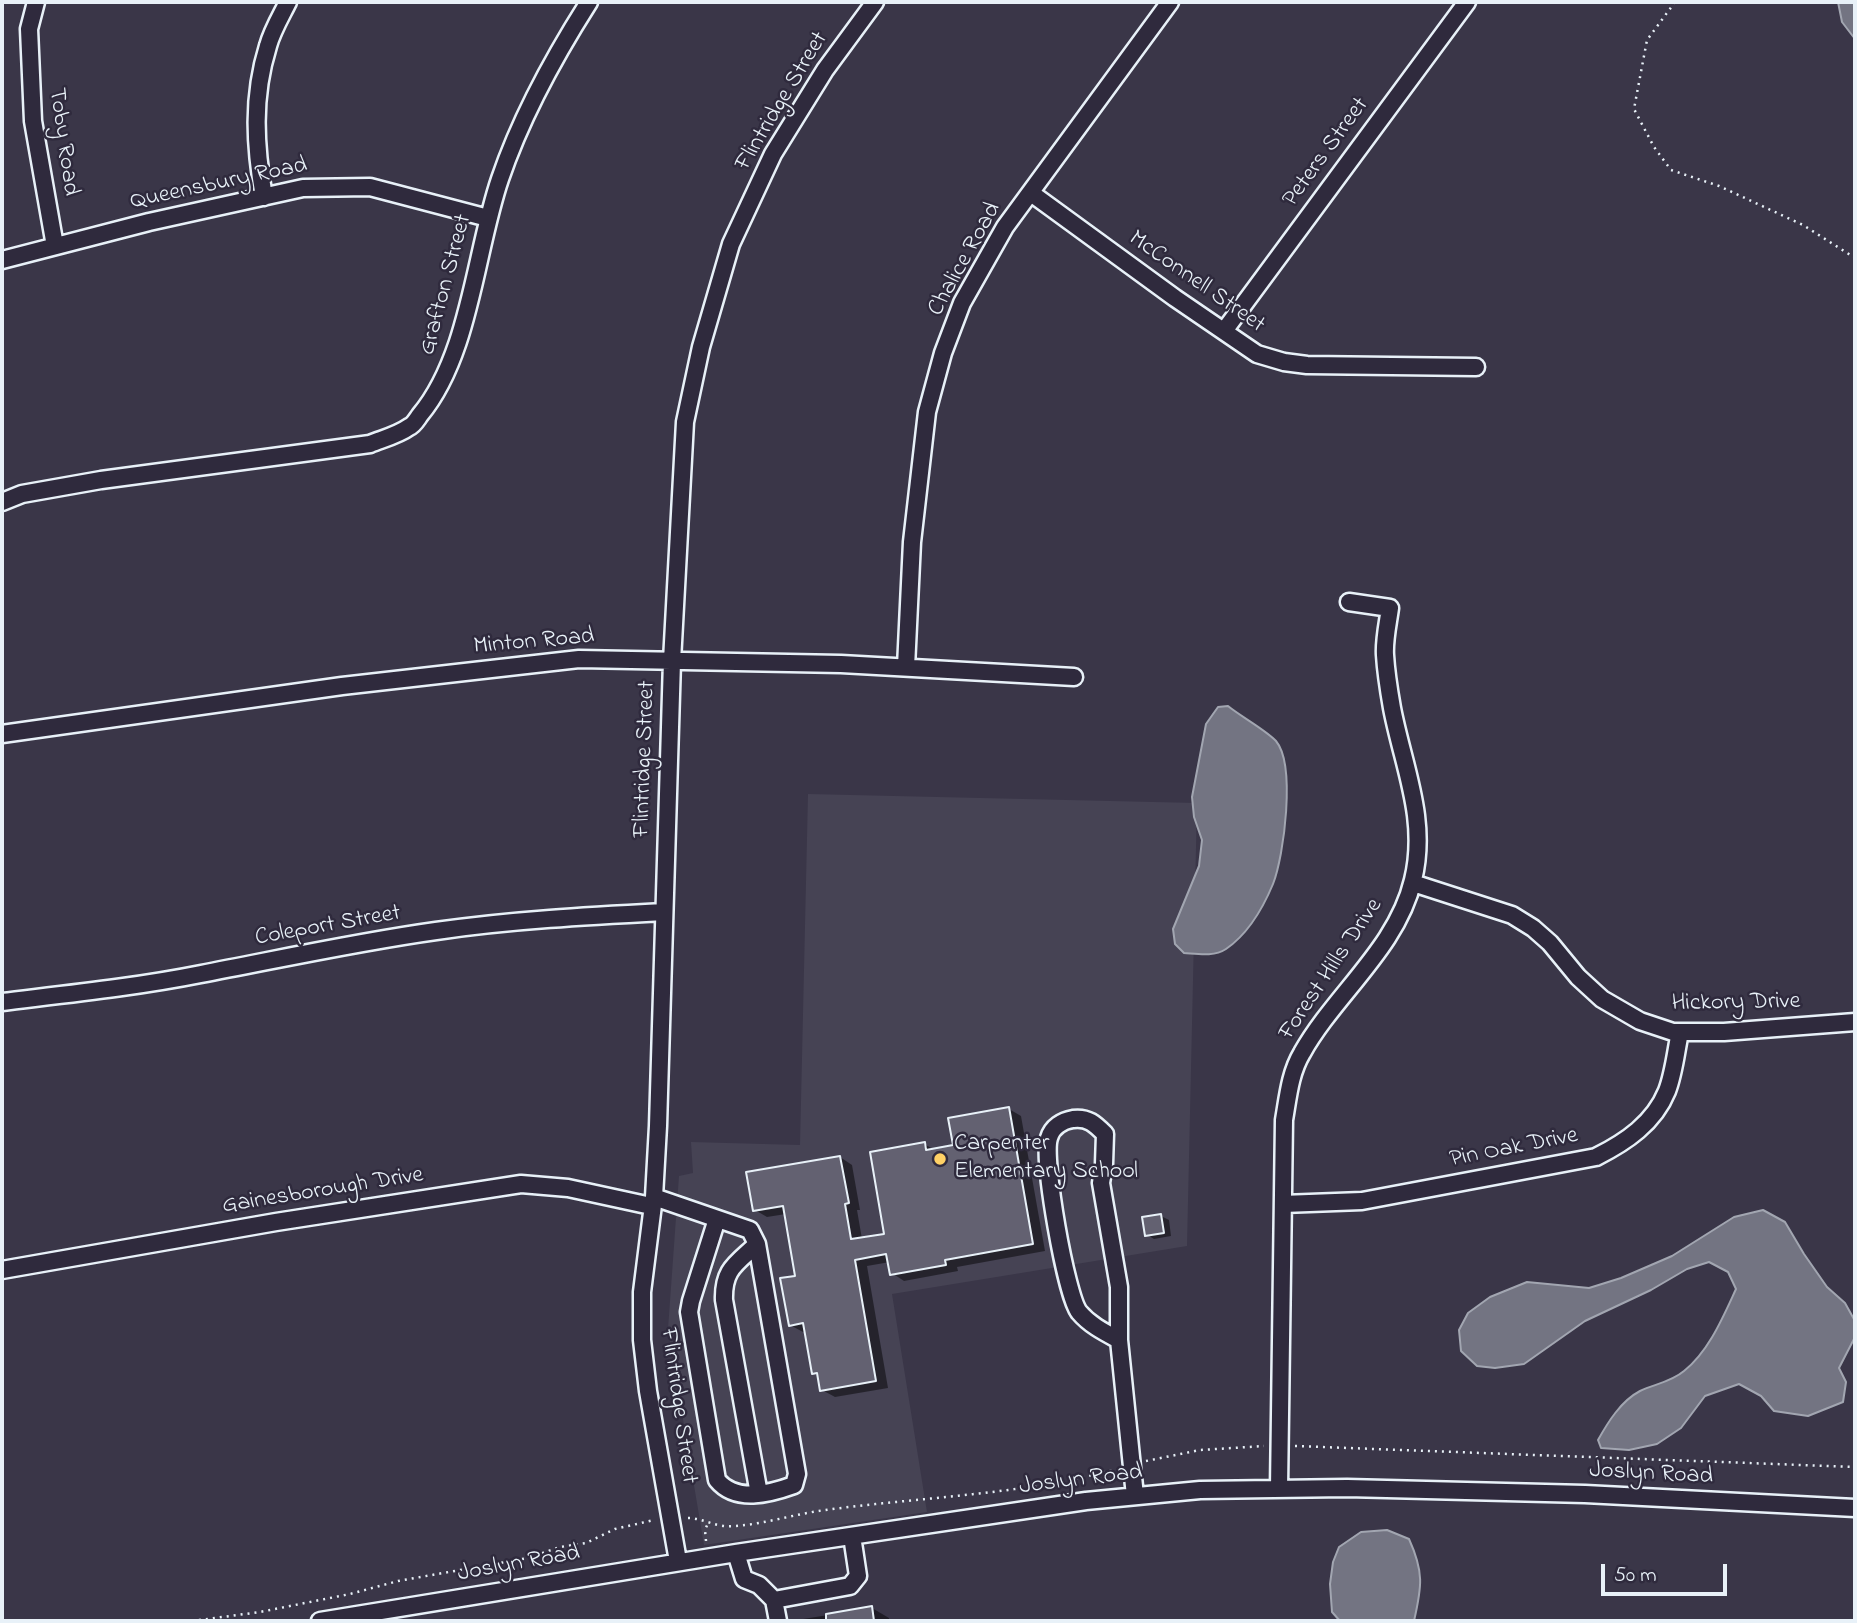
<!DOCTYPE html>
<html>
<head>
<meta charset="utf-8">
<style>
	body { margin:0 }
	#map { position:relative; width:1857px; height:1623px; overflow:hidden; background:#3a3648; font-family:"Indie Flower",sans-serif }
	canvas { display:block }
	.frame { position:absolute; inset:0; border:4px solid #e8f1f8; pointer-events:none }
	.scale { position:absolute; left:1601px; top:1564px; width:126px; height:32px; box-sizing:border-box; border:4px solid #e8f1f8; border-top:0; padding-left:9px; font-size:21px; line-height:24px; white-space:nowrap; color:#e8f1f8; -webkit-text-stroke:5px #2f2a3d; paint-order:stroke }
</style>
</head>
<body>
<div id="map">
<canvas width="1857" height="1623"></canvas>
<div class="frame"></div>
<div class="scale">50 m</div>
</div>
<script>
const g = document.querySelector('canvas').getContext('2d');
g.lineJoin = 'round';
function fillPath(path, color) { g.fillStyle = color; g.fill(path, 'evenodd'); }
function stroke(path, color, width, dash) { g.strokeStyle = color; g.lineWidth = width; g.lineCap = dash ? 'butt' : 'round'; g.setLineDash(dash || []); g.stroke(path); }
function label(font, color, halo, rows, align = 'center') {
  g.font = font + ' "Indie Flower",sans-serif'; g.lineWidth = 5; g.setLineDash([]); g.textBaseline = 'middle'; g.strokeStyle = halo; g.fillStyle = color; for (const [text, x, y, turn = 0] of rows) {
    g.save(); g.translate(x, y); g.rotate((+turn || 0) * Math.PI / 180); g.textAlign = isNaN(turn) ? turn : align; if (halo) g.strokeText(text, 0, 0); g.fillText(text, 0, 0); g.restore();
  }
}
fillPath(new Path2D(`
	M808 794 1197 803 1187 1246 892 1294 927 1512 704 1545 668 1329 679 1176 693 1173 691 1142 800 1145Z`), '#464354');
const water = new Path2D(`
	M1838 2H1855V39L1842 22Z
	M1228 706C1240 716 1266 730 1276 741 1296 765 1284 856 1273 884 1263 908 1248 934 1226 949 1214 957 1198 954 1184 953L1175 944 1173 929 1199 866 1202 840 1194 817 1192 797 1206 724 1218 707Z
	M1763 1210 1785 1222 1804 1254 1827 1287 1845 1303 1855 1321V1337L1839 1368 1846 1382 1843 1402 1808 1416 1774 1411 1761 1396 1739 1384 1705 1396 1681 1428 1657 1444 1629 1450 1601 1448 1598 1440C1608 1422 1621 1401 1640 1391 1655 1384 1671 1382 1684 1371 1709 1351 1723 1317 1736 1289L1728 1272 1709 1262 1687 1269 1651 1290 1585 1321 1524 1364 1495 1368 1477 1366 1461 1351 1459 1330 1468 1313 1490 1297 1527 1282 1589 1288 1621 1278 1672 1256 1734 1217Z
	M1387 1530 1409 1539C1424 1572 1422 1586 1414 1621H1340L1332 1612 1330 1584 1333 1562 1339 1547 1361 1532Z`);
fillPath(water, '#737482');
stroke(water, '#a2a6b1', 2);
fillPath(new Path2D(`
	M1009 1109 1021 1116 1045 1251 957 1267 958 1271 904 1281 892 1273 890 1262 867 1266 888 1388 835 1397 822 1390 820 1377 814 1373 806 1331 803 1332 790 1325 797 1277 786 1214 767 1217 755 1210 840 1157 852 1165 860 1210H857L862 1239 886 1235 924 1144 935 1150 955 1147Z
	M1161 1216 1169 1220 1171 1236 1154 1239 1146 1234Z
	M872 1608 889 1618V1621L797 1620Z`), '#0007');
const building = new Path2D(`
	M1009 1107 1033 1244 945 1260 946 1265 890 1275 886 1254 855 1260 876 1381 820 1391 817 1373 812 1374 803 1323 789 1326 780 1278 795 1276 783 1206 753 1211 746 1172 840 1156 849 1203 845 1204 851 1239 884 1234 870 1152 925 1142 926 1150 953 1145 948 1118Z
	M1161 1214 1164 1233 1145 1236 1142 1217Z
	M872 1606 874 1621H826V1614Z`);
fillPath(building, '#636171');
stroke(building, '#e8f1f8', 2);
const minor = new Path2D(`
	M36 2 29 29 33 121 55 246
	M1031 193 1175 298 1257 354 1284 362 1307 365 1476 367
	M264 197C255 146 252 97 268 46 272 31 281 16 288 2
	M2 260 149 222 303 188 370 187 488 218
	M1224 331 1467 2
	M2 502 22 494 101 480 370 444C382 439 398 435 409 427 414 425 417 419 420 415 470 355 475 252 500 179 521 117 554 57 589 2
	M906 667 912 542 927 412 943 353 962 303 1005 227 1170 2
	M2 734 342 686 579 659 841 664 1074 677
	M1413 883 1512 915 1533 928 1550 943 1578 977 1602 999 1640 1021 1673 1032H1724L1855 1022
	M2 1002C68 994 136 987 201 974 280 959 357 942 436 931 512 920 588 916 664 912
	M654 1197 750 1230 757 1244 797 1474 794 1485C769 1494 736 1503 717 1480L689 1312 691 1301 717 1219
	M1283 1204 1362 1201 1596 1157C1626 1142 1654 1123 1667 1091 1674 1073 1676 1051 1680 1032
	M757 1244C736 1264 723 1269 724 1300L759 1494
	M2 1270 276 1222 521 1184 568 1188 651 1206
	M1119 1340C1104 1332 1090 1325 1079 1312 1066 1295 1042 1159 1049 1138 1052 1127 1062 1121 1073 1119 1088 1117 1095 1124 1105 1134L1104 1164 1101 1183 1119 1287V1340L1135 1496
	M1279 1488 1284 1120C1288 1097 1290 1073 1302 1053 1335 994 1397 948 1413 880 1428 819 1403 766 1392 708 1389 691 1386 672 1385 655 1384 640 1388 623 1390 608L1349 602
	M736 1553 744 1579 759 1585 774 1600
	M678 1561 648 1391 642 1340V1292L654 1197 658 1126 672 661 685 422 701 347 731 244 773 154 825 70 875 2
	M320 1621 736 1553 1086 1501 1200 1490 1347 1488 1585 1494 1855 1508
	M778 1621 774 1600 850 1586 858 1576 852 1536`);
stroke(minor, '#e8f1f8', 21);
stroke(new Path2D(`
	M1675 2 1647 40 1634 109 1654 147 1671 170 1719 186 1803 225 1855 258
	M1295 1446 1855 1467
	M1146 1461 1200 1450 1264 1446
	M688 1518C703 1518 716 1528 735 1526 765 1524 795 1514 825 1510 922 1497 1021 1495 1116 1469
	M706 1541 705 1530 708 1523
	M192 1621 260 1612 350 1594 398 1581 528 1558 560 1547 586 1543 615 1529 654 1520`), '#e8f1f8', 2.5, [2, 5]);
stroke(minor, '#2f2a3d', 16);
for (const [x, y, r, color] of [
	[940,1159,7,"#ffd166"]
]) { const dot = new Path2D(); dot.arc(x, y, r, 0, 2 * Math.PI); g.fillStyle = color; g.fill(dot); stroke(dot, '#2f2a3d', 2.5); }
label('24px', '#e8f1f8', '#2f2a3d', [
	["Flintridge Street",783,102,-59],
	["Toby Road",62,142,82],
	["Peters Street",1327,153,-54],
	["Queensbury Road",219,185,-12],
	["Chalice Road",966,260,-61],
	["McConnell Street",1196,283,35],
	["Grafton Street",447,285,-75],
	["Minton Road",534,643,-5],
	["Flintridge Street",646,759,-88],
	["Coleport Street",328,927,-10],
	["Forest Hills Drive",1332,970,-56],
	["Hickory Drive",1736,1004,-1],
	["Pin Oak Drive",1514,1149,-11],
	["Gainesborough Drive",323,1192,-9],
	["Flintridge Street",677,1406,82],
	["Joslyn Road",1651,1475,3],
	["Joslyn Road",1081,1481,-7],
	["Joslyn Road",519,1565,-10]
]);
label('24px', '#e8f1f8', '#2f2a3d', [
	["Carpenter",954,1145],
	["Elementary School",954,1173]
], 'left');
</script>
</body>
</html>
